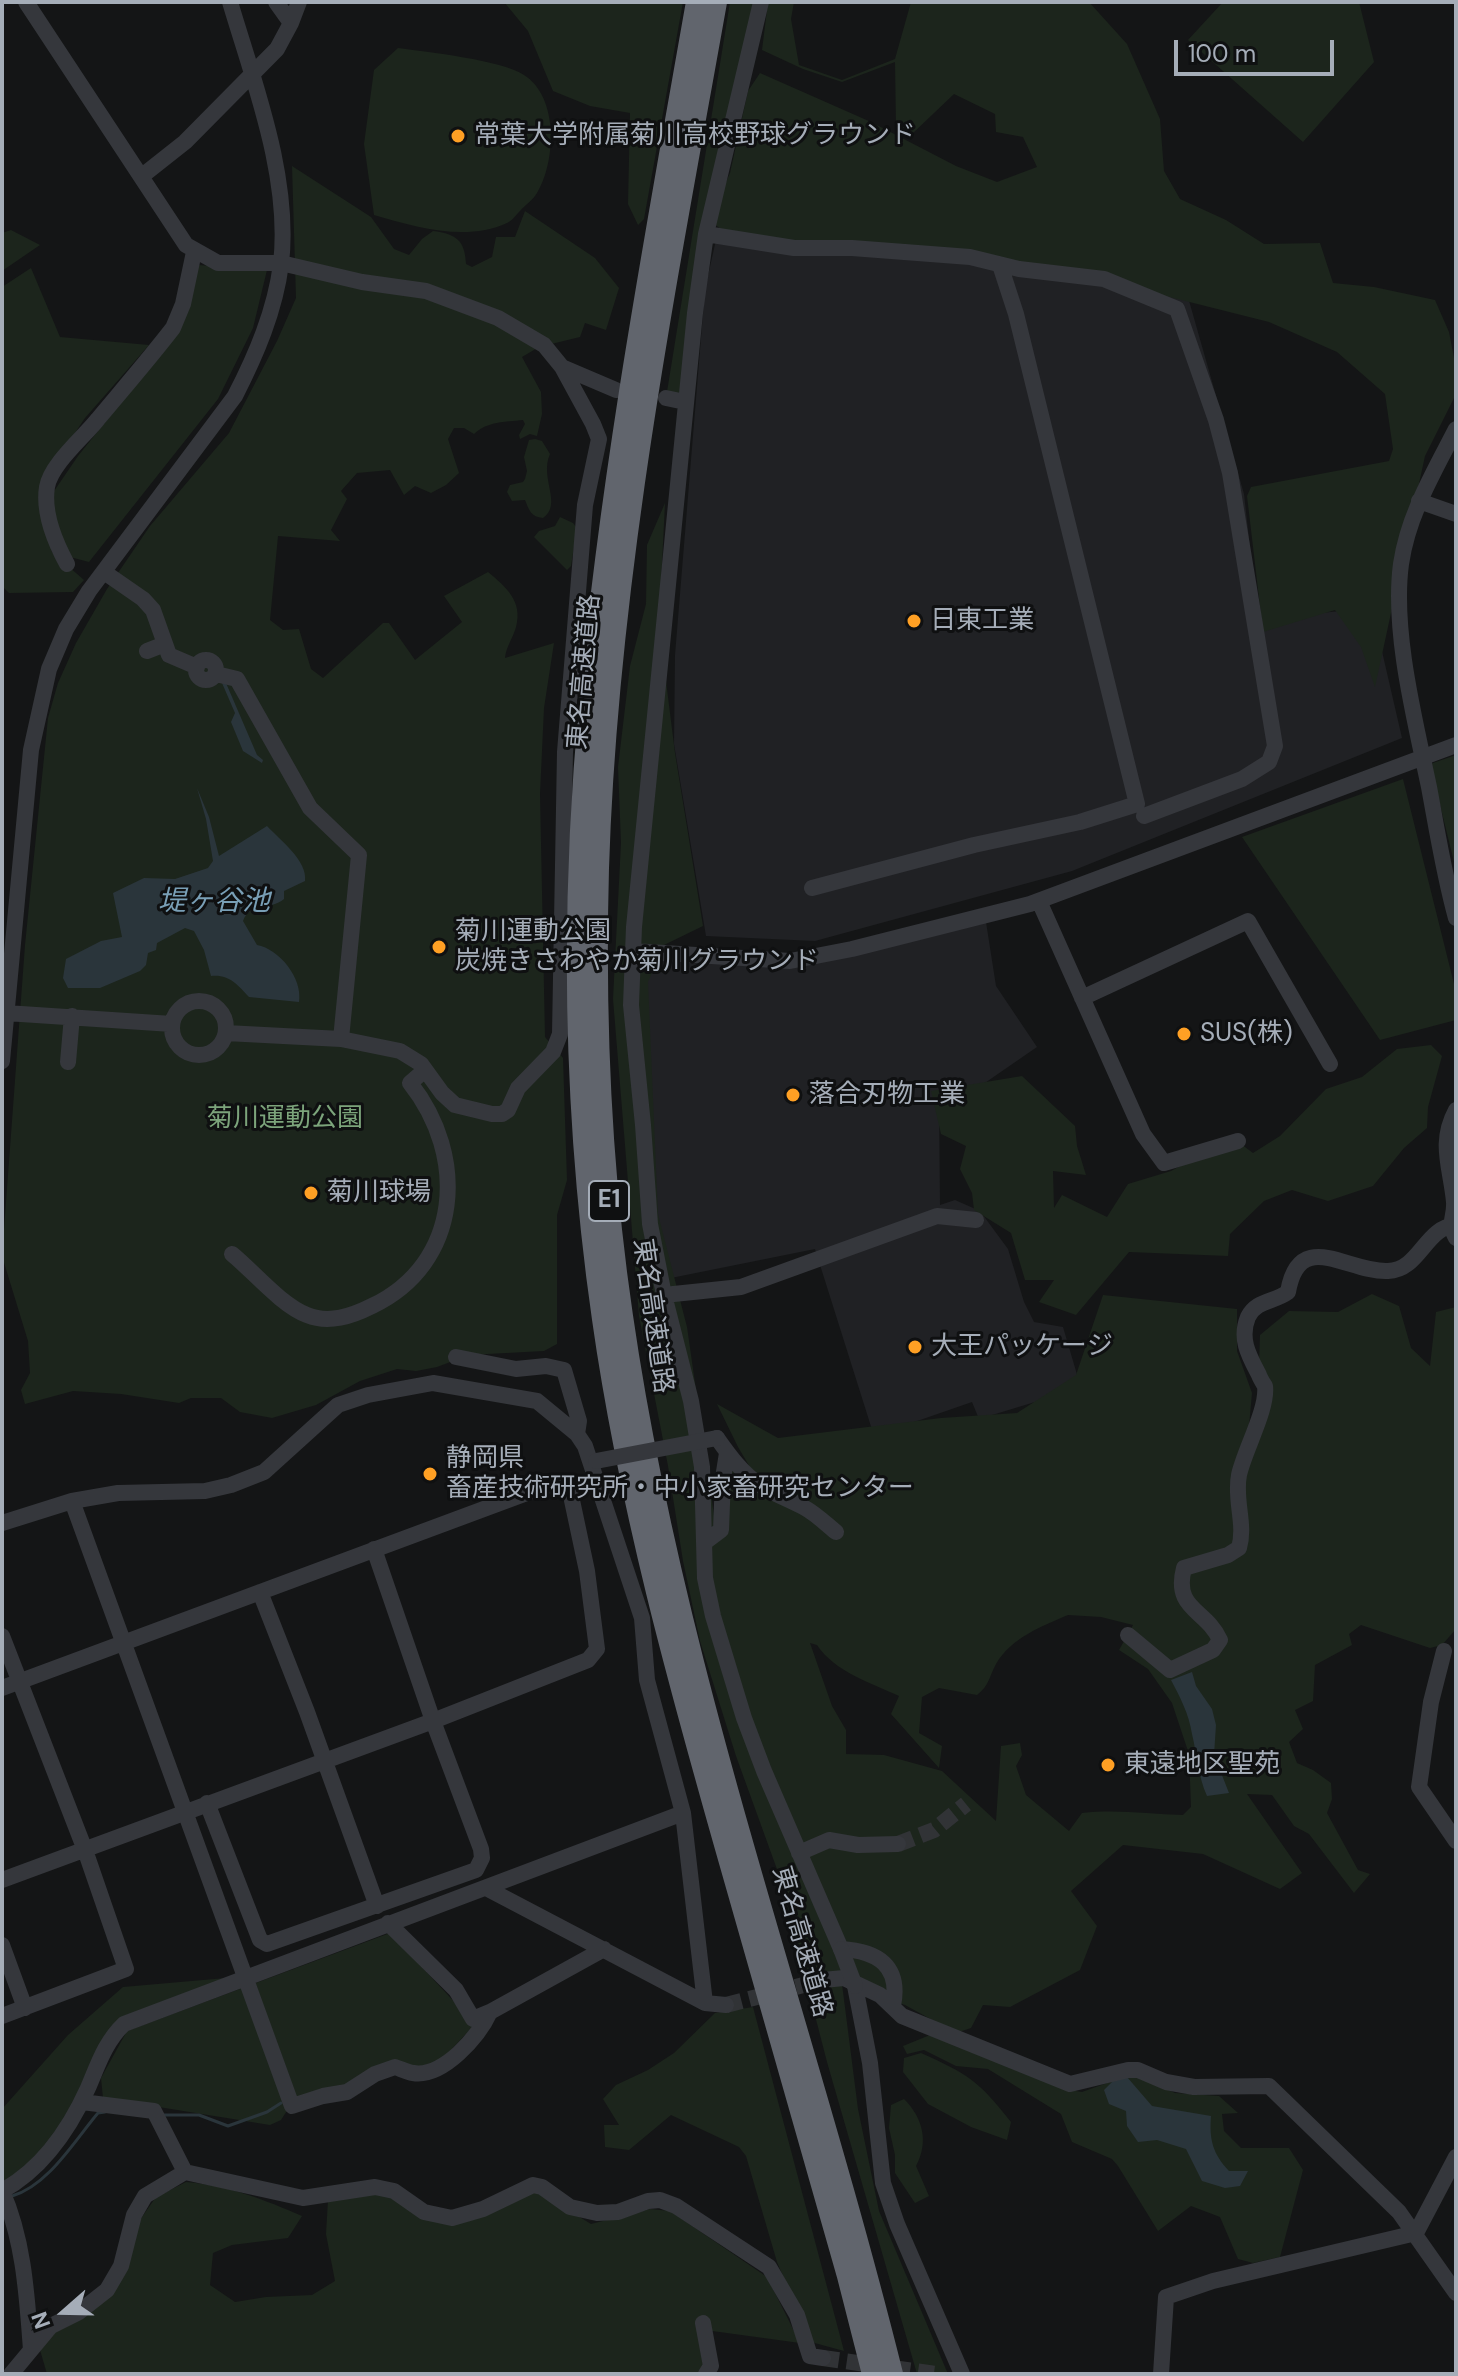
<!DOCTYPE html>
<html>
<head>
<meta charset="utf-8">
<style>
	body { margin:0 }
	#map { position:relative; width:1458px; height:2376px; overflow:hidden; background:#141516; font-family:"DM Sans",sans-serif }
	canvas { display:block }
	.frame { position:absolute; inset:0; border:4px solid #a5adb8; pointer-events:none }
	.north { position:absolute; left:24px; top:2272px; width:80px; height:80px; -webkit-text-stroke:6px #0f1011; paint-order:stroke; rotate:250deg; font-size:22px; font-weight:700; line-height:32px; text-align:center; color:#a5adb8 }
	.north::after { content:''; display:block; margin:auto; width:28px; height:36px; background:#a5adb8; clip-path:polygon(50% 0,100% 100%,50% 72%,0 100%) }
	.scale { position:absolute; left:1174px; top:40px; width:160px; height:36px; box-sizing:border-box; border:4px solid #a5adb8; border-top:0; padding-left:10px; font-size:24px; line-height:28px; white-space:nowrap; color:#a5adb8; -webkit-text-stroke:6px #0f1011; paint-order:stroke }
</style>
</head>
<body>
<div id="map">
<canvas width="1458" height="2376"></canvas>
<div class="frame"></div>
<div class="north">N</div>
<div class="scale">100 m</div>
</div>
<script>
const g = document.querySelector('canvas').getContext('2d');
g.lineJoin = 'round';
function fillPath(path, color) { g.fillStyle = color; g.fill(path, 'evenodd'); }
function stroke(path, color, width, dash) { g.strokeStyle = color; g.lineWidth = width; g.lineCap = dash ? 'butt' : 'round'; g.setLineDash(dash || []); g.stroke(path); }
function label(font, color, halo, rows, align = 'center') {
  g.font = font + ' "DM Sans","Noto Sans JP",sans-serif'; g.lineWidth = 6; g.setLineDash([]); g.textBaseline = 'middle'; g.strokeStyle = halo; g.fillStyle = color; for (const [text, x, y, turn = 0] of rows) {
    g.save(); g.translate(x, y); g.rotate((+turn || 0) * Math.PI / 180); g.textAlign = isNaN(turn) ? turn : align; if (halo) g.strokeText(text, 0, 0); g.fillText(text, 0, 0); g.restore();
  }
}
fillPath(new Path2D(`
	M746 106 949 238 1182 276 1244 494 1258 619 1372 608 1402 738 1072 871 815 941 706 936 674 744 675 655 705 289Z
	M986 922 996 986 1037 1047 979 1087 939 1101 940 1205 955 1200 980 1211 1008 1249 1024 1302 1034 1322 1063 1327 1081 1388 979 1419 972 1402 874 1436 815 1249 666 1279 651 1207 643 957 789 966Z`), '#202124');
fillPath(new Path2D(`
	M504 2H683L644 219 638 225 628 204 630 113 590 106 553 91 528 31Z
	M730 2H759L715 207 730 173 748 91 760 73 871 122 956 166 997 182 1037 167 1023 137 996 132 995 114 954 94 912 134 896 127 895 62 842 82 803 69 762 50 768 2H794L791 19 799 65 842 80 895 59 911 2H1089L1127 44 1160 119 1164 171 1180 199 1226 220 1264 244 1320 243 1333 283 1374 287 1435 300 1449 332 1456 368V394L1425 456 1375 687 1361 647 1335 610 1263 632 1247 496 1251 487 1389 461 1393 449 1385 394 1337 352 1269 322 1090 277 739 240 712 223 685 401 666 398Z
	M1223 2H1359L1374 62 1303 142 1188 40Z
	M398 48C427 52 502 60 524 75 559 97 556 162 537 193 533 200 525 205 520 211 516 215 512 221 507 223 466 242 415 227 374 215L364 144 374 70Z
	M292 166 371 217 394 249 409 255 422 239 433 231C456 234 465 240 466 264L472 267 492 257 496 237H515L525 211 595 258 619 288 606 330 585 323 580 337 539 347 522 357 541 392 542 414 537 436 530 434 520 439 519 435 525 424 523 420C505 422 488 421 474 434L464 428H454L448 439 459 473 446 485 431 493 415 486 404 495 390 470 357 473 341 491 347 499 331 530 340 541 278 536 270 620 283 630 299 629 311 669 323 678 383 623H389L415 660 462 622 444 596 488 572C506 587 523 601 516 627 513 638 506 647 505 658L554 643 544 708 540 794 545 1037 563 1058 567 1180 557 1215V1344L544 1351 469 1355 437 1367 416 1371 397 1369 360 1381 316 1405 272 1418 240 1412 221 1398H191L179 1403 121 1394 73 1391 25 1404 21 1390 30 1373 28 1341 2 1256 25 945 48 718 58 683 76 643 107 589 150 526 229 433 277 341 296 298Z
	M11 230 40 245 2 271V233Z
	M198 265 267 270 253 328 218 399 89 562 66 556 50 497 78 456 180 329Z
	M31 268 60 337 149 345 85 418 56 461 41 493 52 552 84 580 73 592 9 593 2 586V287Z
	M535 439 542 441 550 454C539 478 563 504 543 518 531 517 529 510 525 500L512 501 507 492 510 485 523 482 525 479 527 471 524 457 529 440Z
	M665 503 659 625 675 753 703 926 664 945 648 982 658 1214 687 1327 715 1522 726 1462 760 1484 738 1447 717 1404 778 1438 941 1418 1017 1413 1076 1375 1103 1295 1237 1309V1351L1252 1393 1247 1448 1257 1424 1260 1335 1289 1311 1338 1312 1372 1294 1399 1306 1411 1348 1430 1366 1436 1312 1456 1307V1629L1442 1645 1430 1648 1361 1625 1349 1634 1352 1645 1315 1665 1313 1701 1295 1710 1303 1729 1289 1742 1297 1763 1313 1770 1331 1783 1332 1799 1327 1813 1358 1870 1370 1874 1354 1893 1309 1834 1294 1826 1272 1795 1247 1794 1302 1873 1280 1889 1203 1854 1123 1845 1071 1891 1097 1926 1080 1970 1010 2007 983 2005 971 2028 956 2033 905 2005 842 1984 858 2109 879 2211 948 2374H917L827 2062 778 1872 736 1756 700 1641 683 1561 668 1466 639 1316 613 999 621 843 618 767 630 666 646 604 647 545ZM1068 1615 1101 1617 1133 1625 1119 1650 1148 1669 1172 1703 1189 1754 1191 1807 1183 1815C1149 1814 1116 1809 1082 1813L1069 1831 1026 1795 1016 1766 1022 1755 1020 1743 1001 1746 996 1821 942 1771 884 1755 846 1754V1730L832 1706 810 1643 817 1645C835 1672 871 1683 899 1696L891 1714 939 1768 942 1746 919 1733 922 1697 939 1688 977 1695C989 1686 989 1677 996 1664 1011 1638 1042 1626 1068 1615Z
	M560 517 573 523 577 528 571 566 567 570 534 537 539 531 555 526Z
	M1456 755V870L1430 764Z
	M1403 779 1456 992V1020L1380 1040 1242 837Z
	M1431 1045 1442 1056 1428 1107 1427 1128 1404 1148 1373 1186 1328 1201 1292 1190 1264 1201 1230 1234 1228 1256 1129 1252 1076 1315 1039 1302 1054 1280H1025L1011 1233 974 1210 972 1193 960 1169 966 1146 941 1134 931 1091 1022 1076 1075 1126 1077 1146 1086 1175 1053 1171 1054 1208 1062 1195 1107 1217 1128 1184 1171 1171 1233 1138 1253 1153 1280 1136 1326 1089 1362 1077 1397 1049Z
	M390 1933 475 2024 439 2063 355 2083 290 2106 281 2120 270 2125 103 2098 101 2078 127 2031Z
	M226 1978 122 2017 66 2120 24 2171 2 2184V2109L68 2035 123 1987Z
	M753 2007 844 2351 811 2342 777 2262 746 2156 739 2147 671 2115 629 2150 605 2147 604 2125H619L603 2099 616 2085 648 2070 674 2053 715 2013Z
	M930 2035 1070 2090 1082 2092 1132 2074 1175 2093 1219 2096 1238 2113 1222 2114 1224 2131 1241 2148H1289L1303 2170 1280 2257 1253 2263 1238 2259 1220 2217 1191 2206 1158 2231 1118 2166 1112 2159 1072 2142 1061 2114 988 2069 956 2066 924 2050 907 2054 903 2046Z
	M921 2053C968 2074 979 2081 1011 2122L1007 2140 971 2127 928 2104 903 2072 904 2058Z
	M904 2099C923 2118 929 2142 916 2166L929 2196 915 2203 895 2173V2155L889 2128 891 2105Z
	M186 2182C228 2185 265 2200 302 2216L288 2238 232 2245 213 2253 210 2285 235 2302 266 2297 312 2295 335 2281 326 2234 328 2200 362 2194 393 2196 429 2218 537 2191 591 2224 650 2209 670 2211 767 2277 800 2343 705 2330 707 2374H47L40 2350 56 2330 84 2316 135 2227 156 2197Z`), '#1c251c');
fillPath(new Path2D(`
	M222 683H226L257 755 263 760 262 763 243 751 231 722 235 713Z
	M197 788 209 817 219 856 267 826C280 840 308 861 305 881L284 891V899C270 911 250 902 243 921L257 945C279 949 303 978 299 1002L249 997C238 985 229 974 211 976L204 950 194 931 185 928 157 943 156 950 148 953 146 965 140 971 100 988H68L63 978 66 959 101 941 122 937 113 893 144 878 175 879 208 868 213 861 206 819Z
	M1192 1672 1196 1686 1212 1709 1216 1725 1214 1755 1229 1793 1207 1796C1198 1776 1197 1755 1192 1734 1189 1714 1180 1697 1171 1680Z
	M1127 2077 1152 2106 1211 2116C1209 2140 1213 2154 1229 2171H1248L1240 2186 1225 2188 1202 2181 1186 2149 1157 2140 1138 2142 1127 2126 1126 2111 1109 2104 1104 2090 1115 2079Z`), '#2a353b');
stroke(new Path2D(`
	M164 2115H199L228 2126 267 2112 281 2103
	M12 2196C48 2186 75 2140 98 2113L105 2112`), '#2a353b', 3);
stroke(new Path2D(`
	M898 1844 934 1830 966 1804
	M726 2005 823 1980
	M823 2358 936 2374`), '#313336', 16, [16, 8]);
stroke(new Path2D(`
	M26 2 186 245 218 263H281L362 282 426 291 498 318 544 345 562 367 593 424 599 439 585 505 565 752 560 1034 553 1052 518 1088 508 1110 502 1114H492L455 1105 442 1093 421 1064 400 1051 341 1039 226 1033
	M276 2 291 23
	M761 2 706 234 695 313 634 927 631 1005 643 1125 650 1224 664 1295 691 1401 702 1467 705 1578 713 1616 744 1718 764 1771 841 1949C878 1951 901 1966 893 2006
	M142 176 185 142 277 49 291 23 299 2
	M706 234 794 248H852L970 257 1019 269 1104 279 1177 309 1216 420 1230 473 1275 746 1269 762 1242 779 1144 816
	M562 367 616 390
	M666 398 685 402
	M1456 429C1434 472 1408 515 1401 564 1392 631 1415 720 1429 787 1437 830 1444 875 1456 918
	M1419 501 1456 514
	M67 564C55 542 43 512 47 487 51 464 84 437 98 419 123 389 149 359 173 328L183 304 194 252
	M104 572 143 599 153 610 169 655 197 667
	M147 651 165 644
	M196 670a10 10 0 1 1 20 0a10 10 0 1 1-20 0Z
	M216 674 237 679 310 808 359 855 341 1039
	M812 888 974 845 1080 822 1137 804 1016 314 1000 265
	M1039 901 1143 1134 1164 1163 1238 1141
	M633 951 790 961 852 949 1030 904 1456 745
	M1082 998 1248 921 1330 1064
	M172 1028a27 27 0 1 1 54 0a27 27 0 1 1-54 0Z
	M6 1013 172 1024
	M2 1061 31 750 49 669 66 629 89 591 235 396C256 355 275 311 281 264 291 178 254 83 230 2
	M68 1062 72 1016
	M1456 1110C1438 1143 1451 1168 1454 1202 1455 1219 1447 1221 1456 1238
	M232 1254C254 1272 281 1305 307 1315 329 1324 352 1316 372 1306 462 1263 468 1156 410 1083L425 1070
	M664 1295 741 1287 937 1216 976 1220
	M456 1357 516 1369 546 1366 564 1370 579 1421 577 1434
	M717 1438C729 1455 742 1473 760 1485 774 1494 790 1500 805 1508 816 1514 826 1524 836 1532
	M72 1501 292 2106 323 2096 347 2092 375 2074 395 2067C401 2069 407 2072 413 2073 443 2078 479 2036 490 2012L604 1949
	M2 1523 72 1501 118 1493 205 1491 231 1485 264 1472 338 1405 368 1395 433 1383 537 1401 577 1434 585 1446 642 1618 647 1680 683 1813 705 2003
	M705 1542 721 1530 723 1478 727 1453
	M260 1592 307 1712 377 1906
	M1128 1635 1170 1670 1213 1650 1220 1640C1206 1609 1173 1610 1184 1568L1228 1555 1239 1548C1246 1524 1234 1500 1239 1475 1244 1451 1268 1409 1265 1386 1264 1385 1259 1376 1259 1375 1249 1356 1239 1339 1248 1317 1256 1300 1275 1302 1288 1292 1299 1227 1348 1273 1388 1271 1420 1270 1425 1227 1456 1225
	M2 1636 85 1850 126 1969 2 2016
	M1444 1651 1431 1702 1419 1787 1456 1841
	M2 1688 543 1487 556 1484 570 1491 587 1571 597 1649 588 1660 433 1721 2 1880
	M207 1803 260 1940 267 1944 476 1870 482 1858 481 1849 433 1721 374 1549
	M799 1853 829 1840 858 1845 898 1844
	M486 1888 705 2003 726 2005
	M388 1923 456 1990 473 2019 490 2012
	M2 1945 25 2008
	M823 1980 844 1978 880 1995 902 2016 1070 2084 1128 2070H1138L1166 2082 1194 2087 1269 2086 1399 2212 1456 2293
	M855 1986 870 2063 883 2183 897 2224 962 2374
	M82 2102 154 2111 185 2172 303 2198 375 2187 394 2191 424 2212 452 2218 483 2209 533 2185 542 2187 570 2207 597 2213 618 2212 648 2201 660 2200 676 2206 769 2267 797 2315 810 2356 823 2358
	M703 2323 711 2366 706 2374
	M31 2350 51 2326 79 2312 107 2290 121 2266 134 2215 145 2196 185 2172
	M11 2374 31 2350C27 2297 24 2240 2 2191 42 2169 69 2130 88 2088 98 2065 105 2042 124 2024L683 1813
	M1161 2374 1166 2297 1213 2281 1416 2233 1456 2157`), '#35373c', 16);
stroke(new Path2D(`
	M697 2C656 235 612 468 590 704 571 907 574 1117 603 1319 629 1503 679 1683 730 1862 769 2000 809 2138 848 2276L873 2374
	M716 2C665 288 607 577 598 868 594 1017 600 1168 622 1316 674 1677 804 2021 892 2374`), '#61656d', 22);
stroke(new Path2D(`
	M596 1461 717 1438
	M841 1949 855 1986`), '#35373c', 16);
for (const [x, y, r, color] of [
	[458,136,8,"#ffa024"],
	[914,621,8,"#ffa024"],
	[439,947,8,"#ffa024"],
	[1184,1034,8,"#ffa024"],
	[793,1095,8,"#ffa024"],
	[311,1193,8,"#ffa024"],
	[915,1347,8,"#ffa024"],
	[430,1474,8,"#ffa024"],
	[1108,1765,8,"#ffa024"]
]) { const dot = new Path2D(); dot.arc(x, y, r, 0, 2 * Math.PI); g.fillStyle = color; g.fill(dot); stroke(dot, '#0f1011', 3); }
for (const [x, y, w] of [
	[609,1201,40]
]) { const box = new Path2D(); box.roundRect(x - w / 2, y - 20, w, 40, 6); g.fillStyle = '#0f1011'; g.fill(box); stroke(box, '#a5adb8', 2); }
label('bold 24px', '#a5adb8', null, [
	["E1",609,1201]
]);
label('26px', '#a5adb8', '#0f1011', [
	["常葉大学附属菊川高校野球グラウンド",474,136],
	["日東工業",930,621],
	["菊川運動公園",455,932],
	["炭焼きさわやか菊川グラウンド",455,962],
	["SUS(株)",1200,1034],
	["落合刃物工業",809,1095],
	["菊川球場",327,1193],
	["大王パッケージ",931,1347],
	["静岡県",446,1459],
	["畜産技術研究所・中小家畜研究センター",446,1489],
	["東遠地区聖苑",1124,1765]
], 'left');
label('26px', '#a5adb8', '#0f1011', [
	["東名高速道路",585,672,-85],
	["東名高速道路",652,1316,82],
	["東名高速道路",801,1942,74]
]);
label('26px', '#7ca47b', '#0f1011', [
	["菊川運動公園",285,1119]
]);
label('italic 28px', '#799fb6', '#0f1011', [
	["堤ヶ谷池",214,903]
]);
</script>
</body>
</html>
